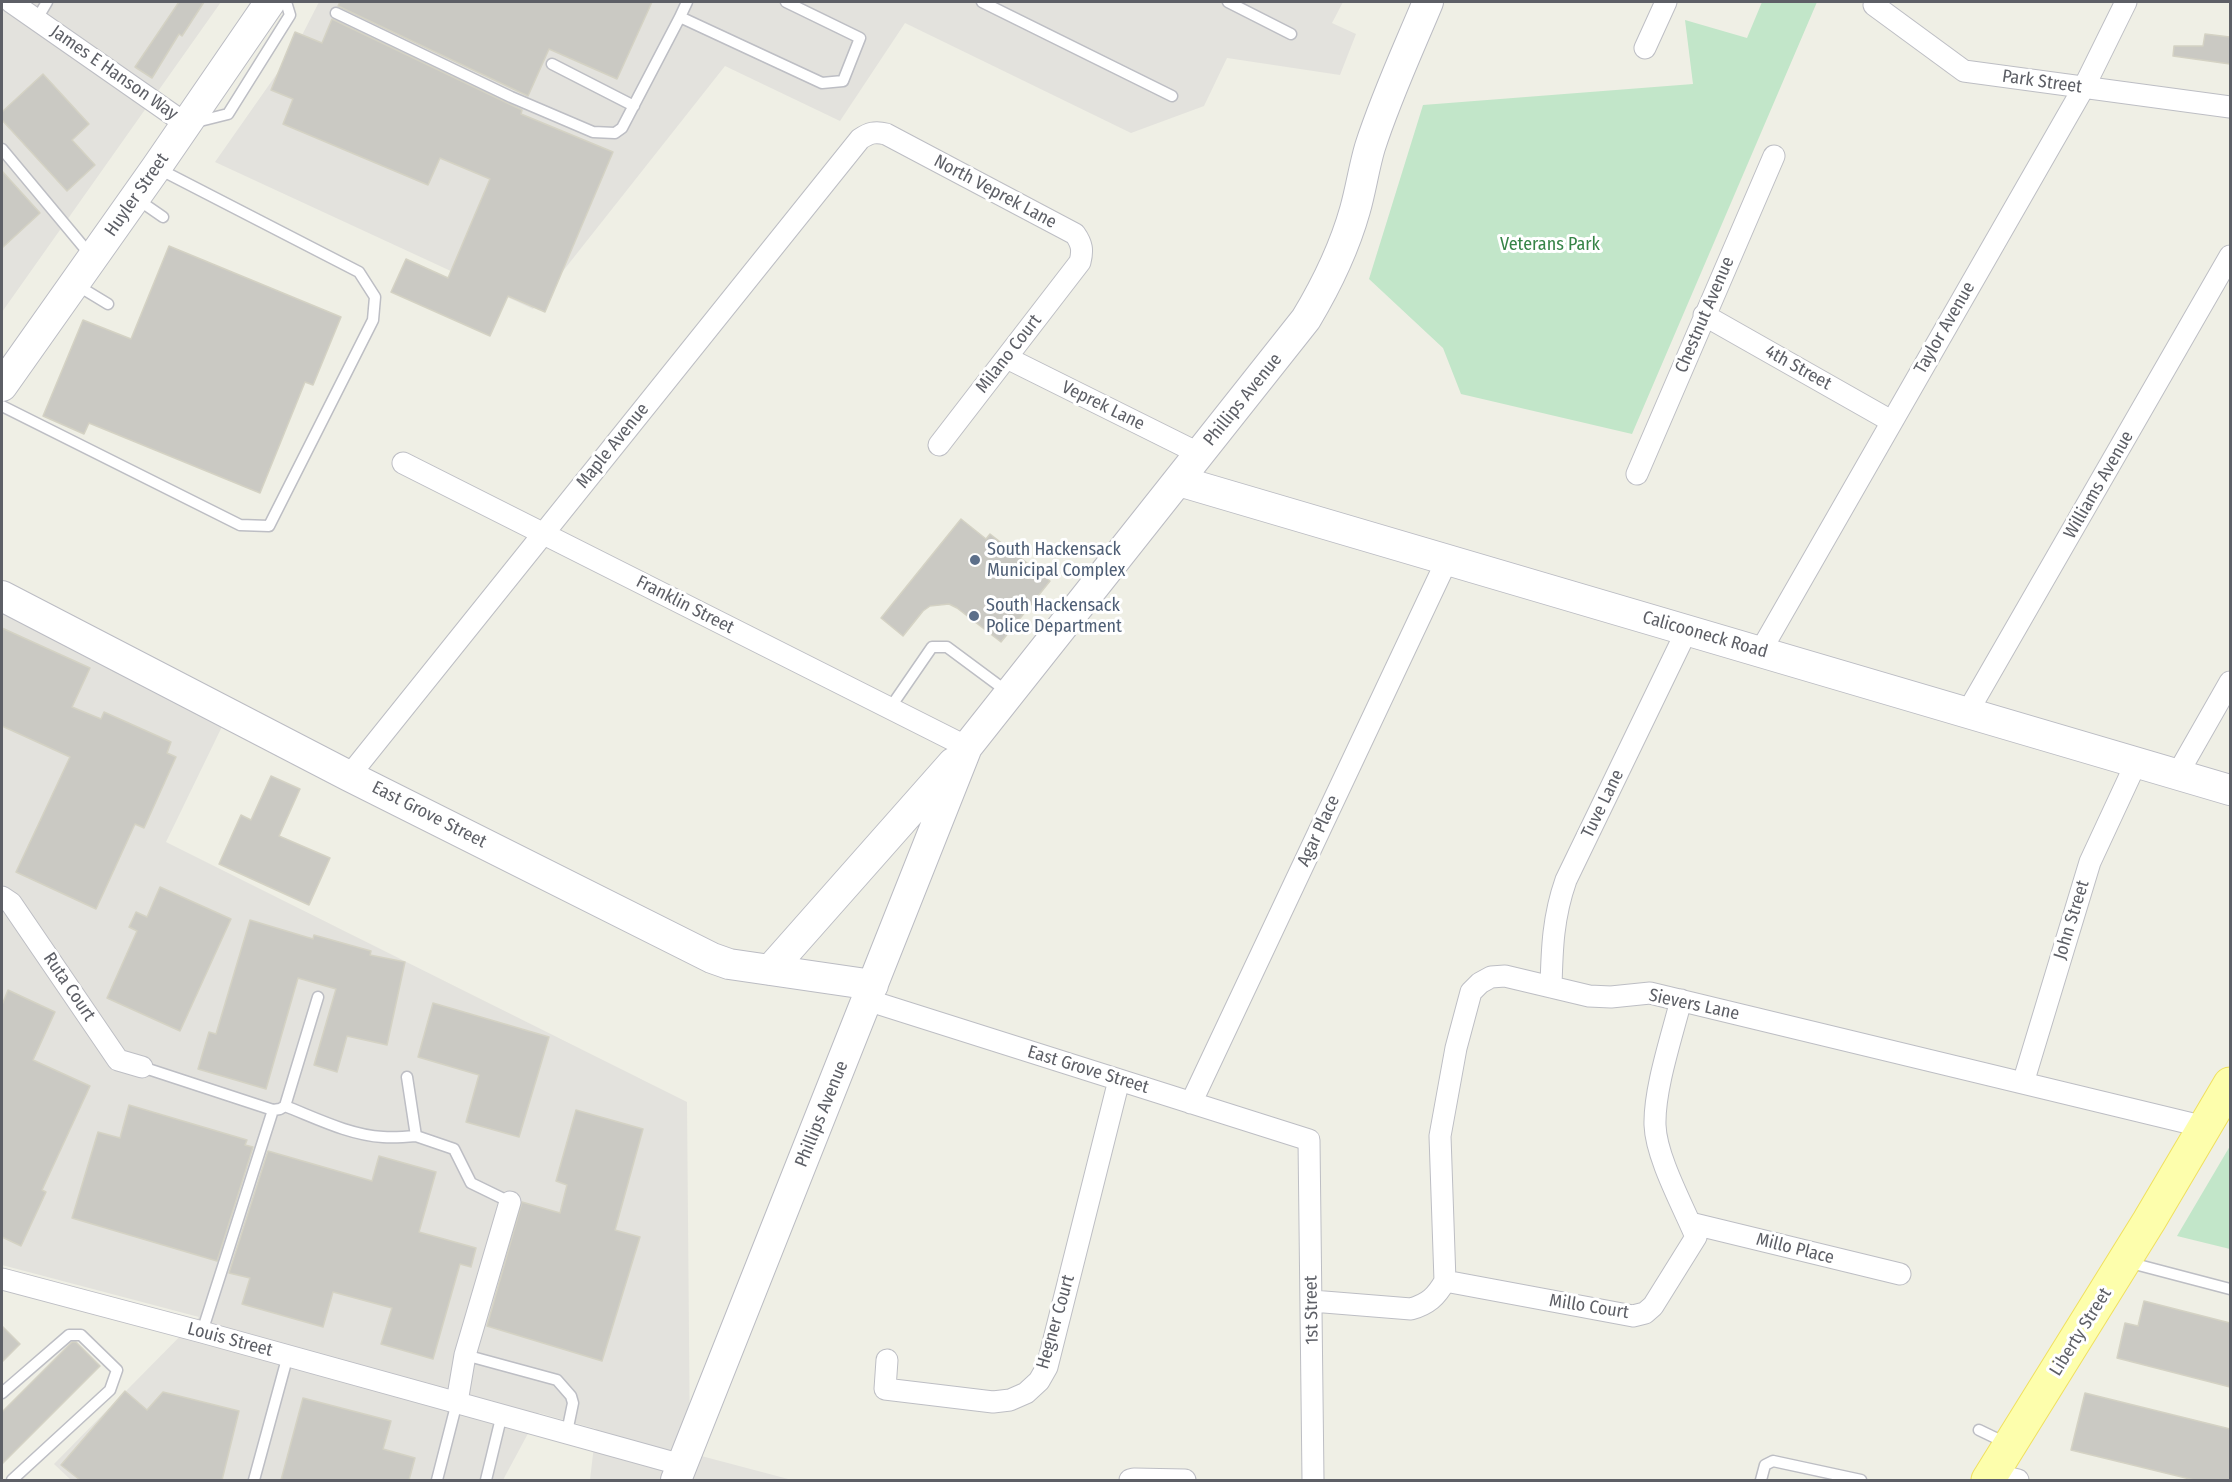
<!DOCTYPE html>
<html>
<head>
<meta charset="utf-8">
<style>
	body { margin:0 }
	#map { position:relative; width:2232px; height:1482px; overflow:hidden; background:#efefe5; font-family:"Fira Sans Condensed",sans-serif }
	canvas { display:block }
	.frame { position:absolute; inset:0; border:3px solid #5d5f66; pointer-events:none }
</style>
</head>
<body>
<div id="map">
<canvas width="2232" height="1482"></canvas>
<div class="frame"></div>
</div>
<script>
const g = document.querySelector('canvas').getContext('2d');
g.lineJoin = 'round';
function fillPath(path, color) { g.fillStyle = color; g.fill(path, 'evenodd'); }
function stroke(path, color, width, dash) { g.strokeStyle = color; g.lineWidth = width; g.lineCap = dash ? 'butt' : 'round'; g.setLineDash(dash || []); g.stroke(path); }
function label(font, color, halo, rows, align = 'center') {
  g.font = font + ' "Fira Sans Condensed",sans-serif'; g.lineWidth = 6; g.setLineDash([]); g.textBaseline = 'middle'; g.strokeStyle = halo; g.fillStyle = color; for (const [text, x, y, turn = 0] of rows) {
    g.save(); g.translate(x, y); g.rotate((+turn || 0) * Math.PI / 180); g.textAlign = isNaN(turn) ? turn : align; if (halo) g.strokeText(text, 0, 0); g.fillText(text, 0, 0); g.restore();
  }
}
fillPath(new Path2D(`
	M2 2H221L2 312Z
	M319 2H1343L1332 23 1356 34 1340 75 1227 58 1204 106 1131 133 905 23 840 121 725 66 533 309 215 162 297 45Z
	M2 595 232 706 166 842 687 1102 690 1453 792 1480H590L596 1429 539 1413 503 1480H71L54 1464 199 1317 2 1265Z`), '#e3e2dd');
fillPath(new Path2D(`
	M1762 2H1817L1632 434 1461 394 1443 348 1369 279 1423 105 1693 84 1685 20 1747 38Z
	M2230 1146V1249L2177 1236Z`), '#c2e6c9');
const building = new Path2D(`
	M179 2H204L182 36 179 34 152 78 135 67Z
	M340 2H652L617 79 549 49 528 96 338 6Z
	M332 19 522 110 521 114 613 152 545 312 508 296 490 336 391 292 406 259 448 278 490 179 440 158 428 185 283 124 293 99 271 90 295 32 322 43Z
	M2205 34 2230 37V64L2173 56 2174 46H2203Z
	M43 74 89 124 72 140 95 165 67 191 2 120V112Z
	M2 171 40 213 2 248Z
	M169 246 341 317 313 385 305 382 260 493 89 423 84 434 43 416 83 320 131 339Z
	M961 519 986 539 990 534 1050 581 1001 642 957 608 949 604 930 606 923 611 903 636 881 618Z
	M2 628 90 668 72 707 101 719 104 712 171 742 167 753 176 757 144 828 135 824 96 909 16 872 70 757 2 726Z
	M271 776 300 789 279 836 330 858 309 905 219 864 241 815 251 820Z
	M160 887 231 919 180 1031 107 998 137 931 129 927 136 912 147 917Z
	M250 920 313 939 314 935 371 951 370 955 405 962 387 1045 347 1036 337 1072 314 1065 336 989 298 978 266 1089 198 1069 209 1032 216 1034Z
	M8 990 55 1012 33 1060 90 1086 42 1190 46 1192 21 1246 2 1237V1005Z
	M433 1003 549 1037 519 1137 466 1122 479 1075 418 1057Z
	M129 1105 247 1140 245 1145 253 1147 217 1261 72 1218 98 1132 120 1138Z
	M576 1110 643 1129 615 1230 640 1237 602 1361 487 1326 522 1202 560 1213 567 1185 556 1181Z
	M268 1151 372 1181 379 1156 436 1172 419 1232 476 1248 471 1267 460 1264 433 1359 381 1344 392 1308 333 1292 323 1327 242 1304 250 1278 229 1273Z
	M2144 1301 2230 1323V1387L2117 1358 2125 1323 2138 1326Z
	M2 1326 20 1344 2 1362Z
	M72 1342H76L100 1366 2 1464V1412Z
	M125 1391 147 1410 163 1392 239 1411 222 1480H80L61 1465Z
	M2085 1393 2230 1429V1480H2194L2071 1450Z
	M303 1398 391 1421 383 1449 415 1458 409 1480H281Z`);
fillPath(building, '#cac9c3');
stroke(building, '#d4d2c4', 1.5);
const lane = new Path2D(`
	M982 2 1172 96
	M1228 2 1291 34
	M336 13 511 97 593 132 615 133 622 128 680 17 822 83 843 81 860 38 786 2
	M680 17 687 2
	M37 19 47 2
	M552 64 634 106
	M196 122 228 114 290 15 286 2
	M2 149 92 257
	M137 199 163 217
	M75 284 108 304
	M2 406 240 525 269 526 373 320 375 297 359 272 159 169
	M890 708 932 647H947L1009 693
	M142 1067 273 1110 280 1109 285 1106 318 997
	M407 1077 416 1136 454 1149 471 1183 510 1202
	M285 1106C316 1118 349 1135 383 1137 394 1138 405 1137 416 1136
	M2127 1262 2230 1289
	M202 1332 273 1110
	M465 1355 557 1380 571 1396 573 1403 567 1432
	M2 1393 69 1335H81L117 1370 110 1390 12 1480
	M1979 1430 2006 1443
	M254 1480 288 1355
	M437 1480 457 1402
	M486 1480 502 1414
	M1761 1480 1765 1465 1773 1461 1861 1480`);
const street = new Path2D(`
	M11 2 186 124
	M1874 5 1964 71 2230 107
	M1645 48 1666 2
	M1704 315 1891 421
	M1007 358 1200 454
	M403 463 967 747
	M1637 474 1774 156
	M1760 652 2084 87 2126 2
	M1967 713 2230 256
	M2177 775 2230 682
	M349 776 860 139C869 133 875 131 886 134L1075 234C1082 244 1083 250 1080 262L939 445
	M2 897 11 903 118 1060 142 1067
	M1551 987C1552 948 1553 917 1566 880L1687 630
	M867 1000 1309 1140 1313 1480
	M2023 1083 2090 862 2136 763
	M1191 1103 1447 560
	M1690 1223 1900 1274
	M2 1279 202 1332 682 1465
	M1445 1281 1440 1136 1456 1048 1471 992 1480 983 1491 977 1505 976 1589 996 1611 997 1650 993 2205 1127
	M1445 1281 1633 1316 1645 1313 1653 1306 1696 1237C1683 1206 1656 1157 1655 1125 1654 1089 1672 1036 1681 1000
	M1312 1301 1411 1309C1428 1304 1436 1297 1445 1281
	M887 1360 885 1389 993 1402 1010 1400 1026 1393 1039 1381 1047 1367 1119 1080
	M457 1402 465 1355 510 1202
	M1992 1474 2018 1480
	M1130 1480 1134 1479 1185 1480`);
const secondary = new Path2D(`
	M2 386 156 168 270 2
	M1179 481 2230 790
	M2 596 349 776 712 958 729 964 873 985
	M770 970 953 763
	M676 1480 967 747 1306 319C1327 284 1344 249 1355 210 1361 189 1364 167 1370 147 1386 97 1408 50 1428 2`);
const primary = new Path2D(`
	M1988 1480 2149 1221 2230 1084`);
stroke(lane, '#bdbec4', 13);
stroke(street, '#bdbec4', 23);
stroke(secondary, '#bbbcc3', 32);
stroke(primary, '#f0e05e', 35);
stroke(lane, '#fff', 10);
stroke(street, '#fff', 21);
stroke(secondary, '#fff', 30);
stroke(primary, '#fdfeac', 33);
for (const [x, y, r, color] of [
	[975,560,6,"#5c6f8a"],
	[974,616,6,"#5c6f8a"]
]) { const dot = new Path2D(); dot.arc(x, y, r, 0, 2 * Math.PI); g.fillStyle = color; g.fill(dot); stroke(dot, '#fff', 2); }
label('18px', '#5d5f66', '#fff', [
	["James E Hanson Way",114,73,35],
	["Park Street",2042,82,8],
	["North Veprek Lane",995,192,28],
	["Huyler Street",137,195,-55],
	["Chestnut Avenue",1705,315,-67],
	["Taylor Avenue",1945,328,-60],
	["Milano Court",1009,354,-52],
	["4th Street",1798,368,29],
	["Phillips Avenue",1243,400,-51],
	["Veprek Lane",1103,406,26],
	["Maple Avenue",613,446,-51],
	["Williams Avenue",2099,485,-60],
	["Franklin Street",685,605,27],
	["Calicooneck Road",1705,635,16],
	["Tuve Lane",1603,804,-64],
	["East Grove Street",429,815,27],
	["Agar Place",1319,831,-65],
	["John Street",2072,920,-73],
	["Ruta Court",69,987,56],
	["Sievers Lane",1694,1005,12],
	["East Grove Street",1088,1070,17],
	["Phillips Avenue",822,1114,-68],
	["Millo Place",1795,1249,14],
	["Millo Court",1589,1307,9],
	["1st Street",1312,1310,-91],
	["Hegner Court",1056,1322,-74],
	["Liberty Street",2081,1332,-58],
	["Louis Street",230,1340,15]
]);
label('18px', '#368447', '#fff', [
	["Veterans Park",1550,245]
]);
label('18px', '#4e5e75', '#fff', [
	["South Hackensack",987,550],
	["Municipal Complex",987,571],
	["South Hackensack",986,606],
	["Police Department",986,627]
], 'left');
</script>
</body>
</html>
